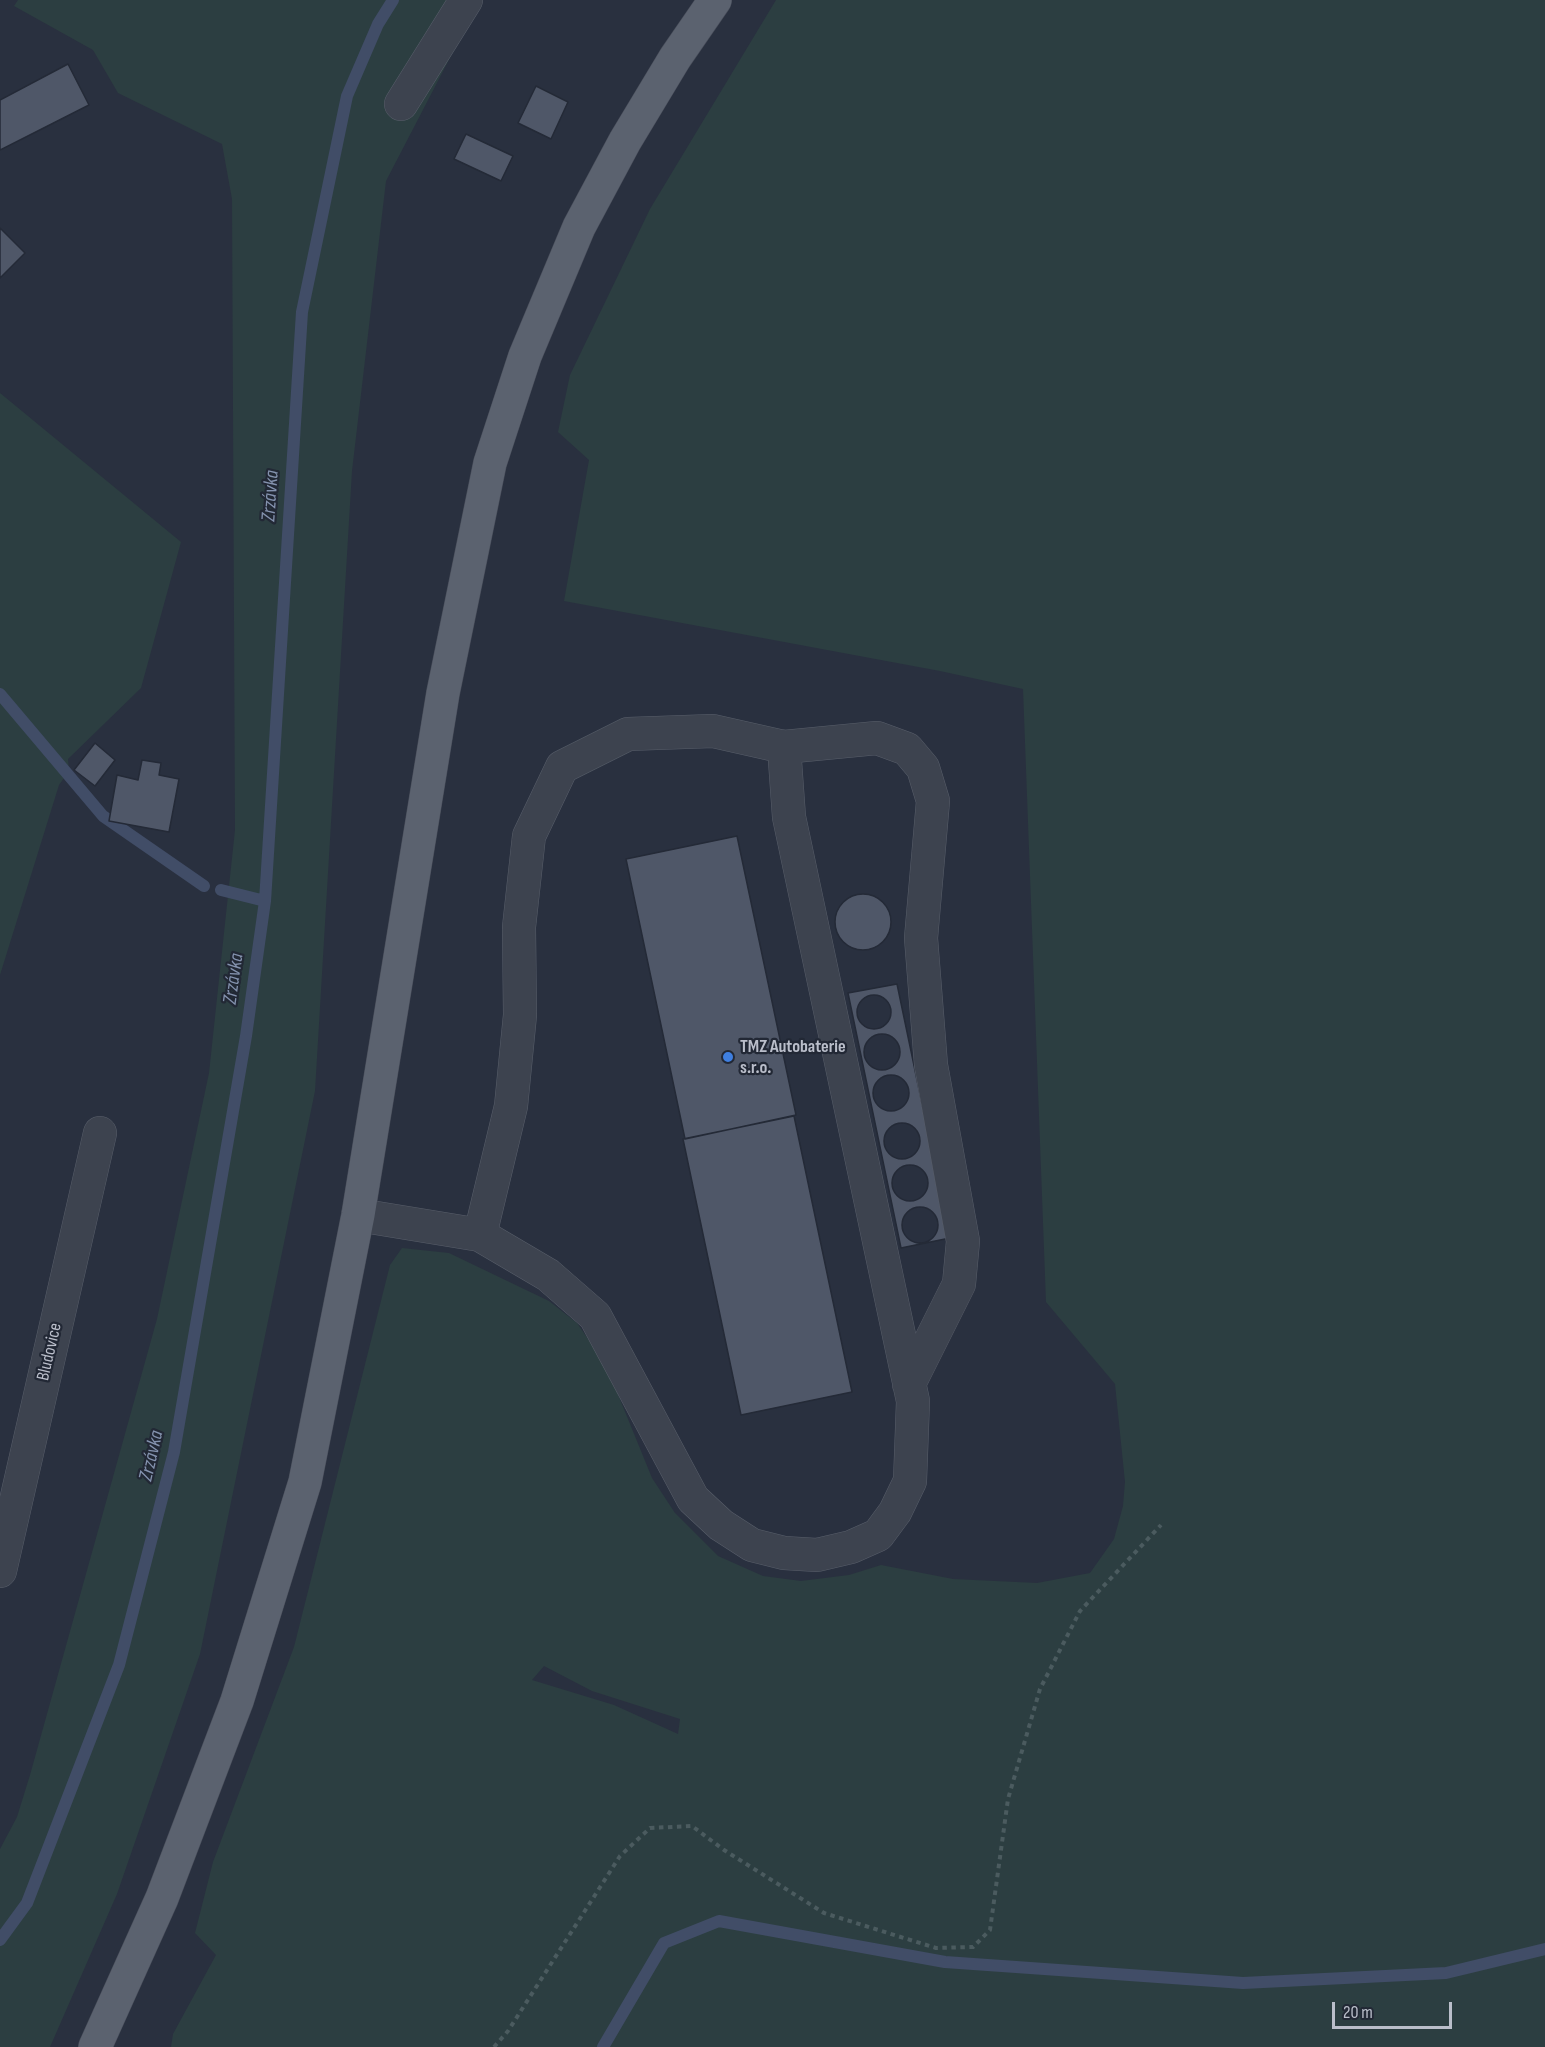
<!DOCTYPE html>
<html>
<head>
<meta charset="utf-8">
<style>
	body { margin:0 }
	#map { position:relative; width:1545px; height:2047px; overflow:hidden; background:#29303f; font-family:"Sofia Sans Condensed",sans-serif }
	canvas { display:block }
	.scale { position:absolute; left:1332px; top:2002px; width:120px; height:27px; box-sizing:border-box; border:3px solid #babeca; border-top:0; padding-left:8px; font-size:18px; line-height:21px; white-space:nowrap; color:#babeca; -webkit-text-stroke:4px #222835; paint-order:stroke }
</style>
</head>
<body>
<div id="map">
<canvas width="1545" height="2047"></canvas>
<div class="scale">20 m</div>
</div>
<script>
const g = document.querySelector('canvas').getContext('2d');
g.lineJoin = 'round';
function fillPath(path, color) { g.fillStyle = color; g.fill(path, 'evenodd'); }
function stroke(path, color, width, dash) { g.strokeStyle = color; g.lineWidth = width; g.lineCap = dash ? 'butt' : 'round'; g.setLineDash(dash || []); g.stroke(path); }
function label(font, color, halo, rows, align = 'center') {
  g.font = font + ' "Sofia Sans Condensed",sans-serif'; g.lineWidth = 4.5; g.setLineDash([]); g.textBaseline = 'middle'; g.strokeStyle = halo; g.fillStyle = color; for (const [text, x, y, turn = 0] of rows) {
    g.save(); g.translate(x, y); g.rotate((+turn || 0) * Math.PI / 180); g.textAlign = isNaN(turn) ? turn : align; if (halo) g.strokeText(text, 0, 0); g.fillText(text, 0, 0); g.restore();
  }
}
fillPath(new Path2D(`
	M18 0H480L386 181 352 471 315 1091 200 1654 117 1894 50 2047H0V1849L17 1817 30 1775 157 1319 209 1073 235 830 232 199 222 144 118 93 93 50 14 6Z
	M776 0H1545V2047H171L173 2034 216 1955 195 1933 213 1862 294 1647 390 1265 402 1248 449 1253 549 1301 577 1323 606 1365 652 1478 675 1513 718 1556 763 1576 801 1581 849 1575 881 1565 953 1579 1037 1583 1090 1573 1114 1539 1123 1506 1125 1482 1115 1384 1046 1302 1023 689 940 671 564 601 589 460 558 432 570 375 650 209ZM544 1666 592 1691 680 1719 678 1734 614 1705 532 1680Z
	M0 393 181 542 141 688 68 759 69 771 59 785 0 975Z`), '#2c3e41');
stroke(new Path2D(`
	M0 694 103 816 204 886
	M221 890 265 901
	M0 1940 27 1903 119 1665 174 1452 246 1036 265 901 302 312 347 96 378 24 393 0
	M603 2047 664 1943 719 1921 945 1962 1243 1983 1446 1973 1545 1949`), '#414d67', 12);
const building = new Path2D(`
	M68 64 89 105 0 150V100Z
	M536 86 568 102 551 139 518 123Z
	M466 134 513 156 501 181 454 159Z
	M0 228 25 253 0 278Z
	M95 743 115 760 95 786 74 770Z
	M142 760 161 763 159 775 179 779 169 832 109 821 117 775 138 780Z
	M737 836 796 1115 685 1139 626 859Z
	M835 922a28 28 0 1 1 56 0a28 28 0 1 1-56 0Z
	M897 984 950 1238 901 1248 848 993Z
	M857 1012a17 17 0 1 1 34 0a17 17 0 1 1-34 0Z
	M864 1052a18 18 0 1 1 36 0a18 18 0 1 1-36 0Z
	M873 1093a18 18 0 1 1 36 0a18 18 0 1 1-36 0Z
	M794 1116 852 1392 741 1415 683 1139Z
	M884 1141a18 18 0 1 1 36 0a18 18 0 1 1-36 0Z
	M892 1183a18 18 0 1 1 36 0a18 18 0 1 1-36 0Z
	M902 1225a18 18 0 1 1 36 0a18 18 0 1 1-36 0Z`);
fillPath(building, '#4f5768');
stroke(building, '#242a37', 1.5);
const minor = new Path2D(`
	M401 104 466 0
	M713 731 784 747 789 817 913 1401 910 1481 895 1512 878 1535 851 1547 817 1555 784 1553 752 1545 721 1525 693 1499 595 1316 548 1275 480 1235 511 1106 520 1015 519 927 529 836 562 767 628 734Z
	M784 747 877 738 907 749 923 768 933 801 921 938 931 1065 963 1241 959 1284 909 1384
	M358 1215 480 1235
	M0 1571 100 1133`);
const major = new Path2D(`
	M95 2047 162 1898 237 1701 305 1482 358 1215 443 693 490 463 525 356 579 227 625 141 675 58 715 0`);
stroke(minor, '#585e6a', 34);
stroke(major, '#474c59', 34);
stroke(new Path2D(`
	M494 2047 508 2031 620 1856 650 1828 692 1826 724 1850 824 1913 936 1948 973 1947 990 1930 1008 1799 1040 1689 1080 1611 1161 1525`), '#4b5b5f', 4, [4.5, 4.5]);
stroke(minor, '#3d434f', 33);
stroke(major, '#5b626f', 33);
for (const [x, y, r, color] of [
	[728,1057,6,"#3f7fe0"]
]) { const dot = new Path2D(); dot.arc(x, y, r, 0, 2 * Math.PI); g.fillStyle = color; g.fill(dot); stroke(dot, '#222835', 2); }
label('bold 18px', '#babeca', '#222835', [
	["TMZ Autobaterie",740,1047],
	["s.r.o.",740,1068]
], 'left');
label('18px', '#babeca', '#222835', [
	["Bludovice",50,1352,-77]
]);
label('italic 20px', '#8492ae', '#222835', [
	["Zrzávka",271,496,-86],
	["Zrzávka",234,979,-82],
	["Zrzávka",152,1456,-77]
]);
</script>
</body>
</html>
